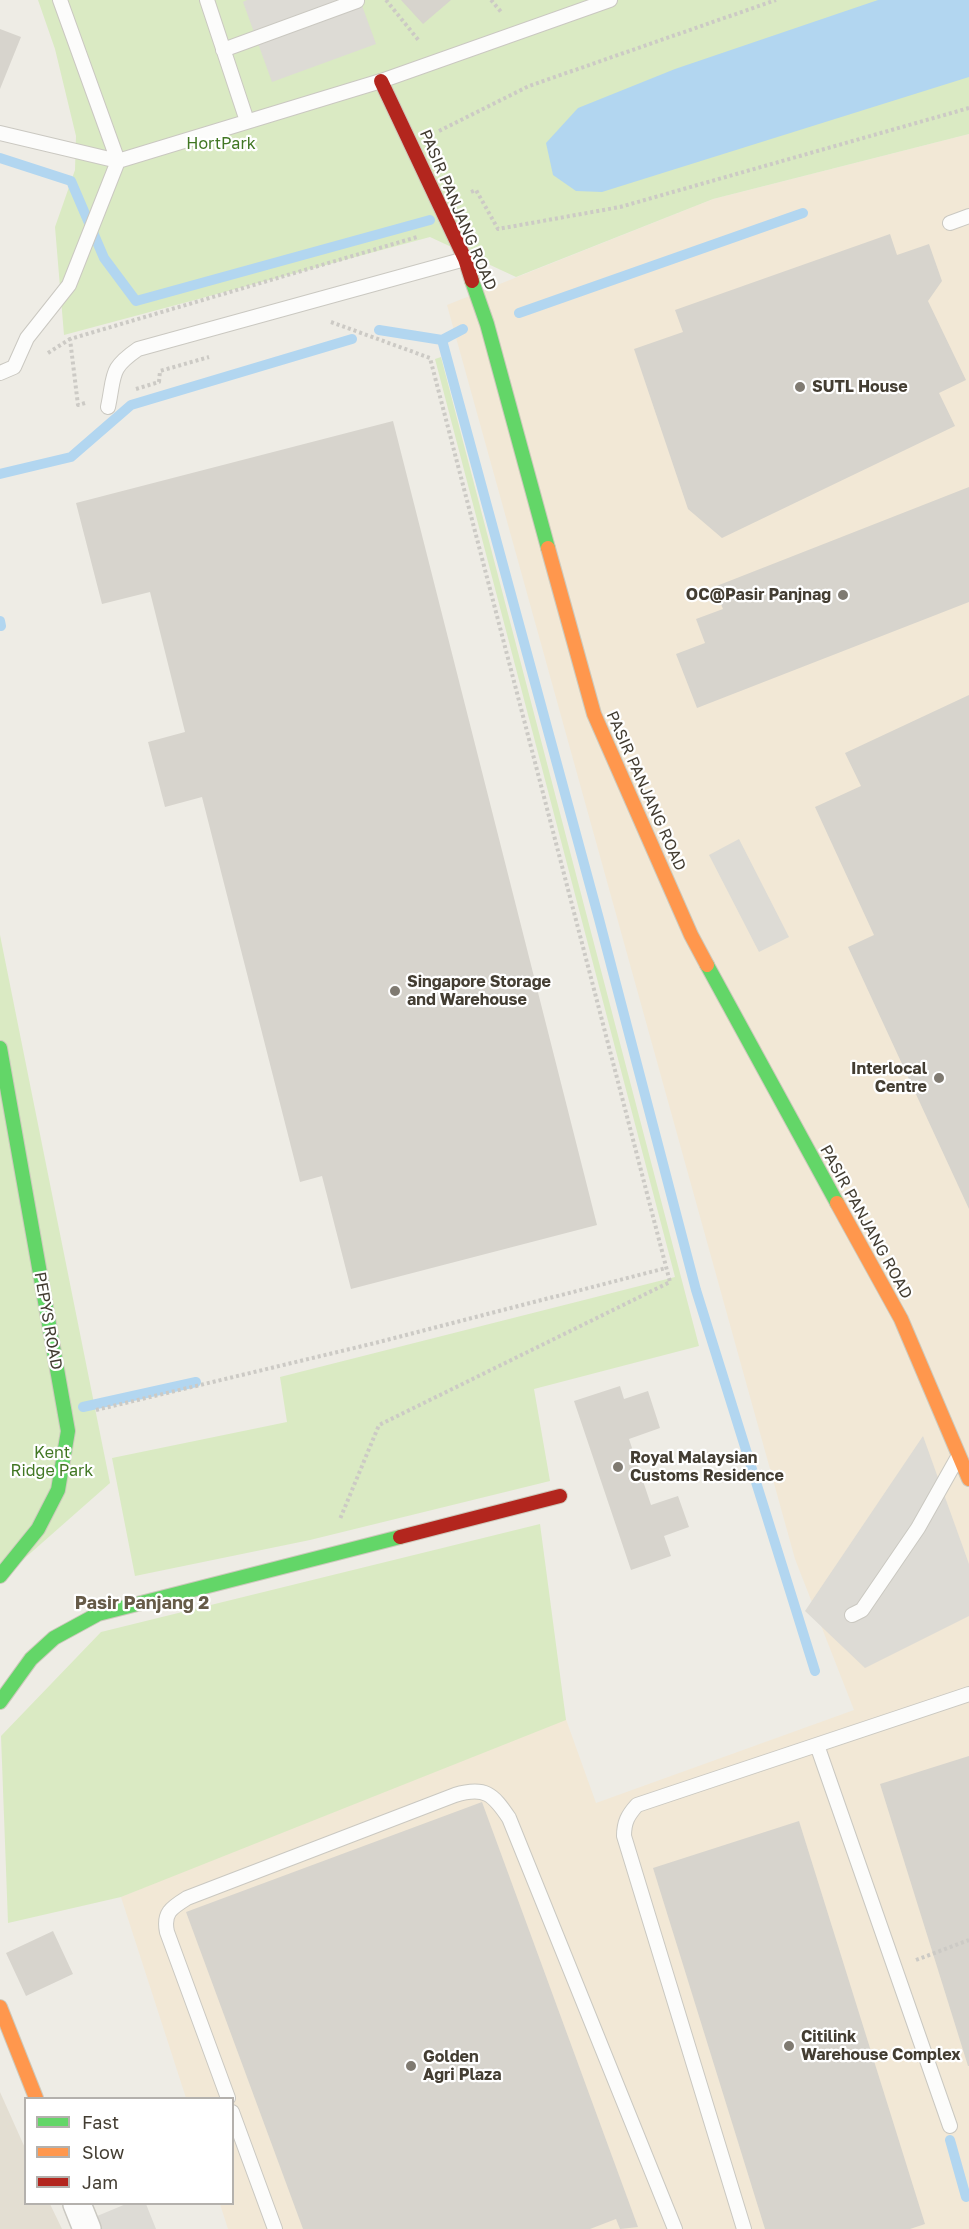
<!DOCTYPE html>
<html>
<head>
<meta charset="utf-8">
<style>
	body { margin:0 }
	#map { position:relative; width:969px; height:2229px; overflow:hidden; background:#eeece5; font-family:"Golos Text",sans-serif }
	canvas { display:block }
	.legend { position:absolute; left:24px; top:2097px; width:210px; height:108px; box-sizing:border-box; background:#fff; border:2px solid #b4b1ad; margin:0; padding:8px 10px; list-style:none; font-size:18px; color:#433d32 }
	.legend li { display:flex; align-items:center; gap:12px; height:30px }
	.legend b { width:30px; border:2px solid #b4b1ad }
</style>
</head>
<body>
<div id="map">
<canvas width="969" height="2229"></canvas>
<ul class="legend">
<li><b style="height:8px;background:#63d668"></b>Fast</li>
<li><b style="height:8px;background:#ff974d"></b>Slow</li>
<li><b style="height:8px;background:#b3261e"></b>Jam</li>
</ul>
</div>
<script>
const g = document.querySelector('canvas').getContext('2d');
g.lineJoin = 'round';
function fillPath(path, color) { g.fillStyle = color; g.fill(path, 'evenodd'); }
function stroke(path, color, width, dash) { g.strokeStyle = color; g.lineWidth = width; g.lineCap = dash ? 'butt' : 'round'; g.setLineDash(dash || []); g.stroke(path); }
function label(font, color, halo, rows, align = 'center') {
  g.font = font + ' "Golos Text",sans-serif'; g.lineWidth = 4.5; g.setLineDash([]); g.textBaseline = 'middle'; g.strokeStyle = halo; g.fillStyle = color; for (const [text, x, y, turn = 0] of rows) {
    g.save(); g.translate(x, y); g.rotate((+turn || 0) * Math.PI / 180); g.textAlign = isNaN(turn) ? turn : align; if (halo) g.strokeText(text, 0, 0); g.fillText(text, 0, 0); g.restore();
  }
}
fillPath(new Path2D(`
	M0 2092 25 2148 26 2204H50L62 2229H0Z`), '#e3ded2');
fillPath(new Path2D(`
	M969 134V2229H228L220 2204H232V2098H186L121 1897 563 1711 596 1803 854 1710 795 1559 447 305 713 199Z`), '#f2e8d6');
fillPath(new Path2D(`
	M38 0H969V134L713 199 516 277 430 237 64 335 55 227 75 170 76 136 55 49Z
	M441 357 699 1346 534 1389 550 1481 310 1540 135 1576 112 1458 287 1422 280 1377 675 1277 435 359Z
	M0 935 110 1483 0 1580Z
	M540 1524 566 1720 121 1897 8 1923 1 1736 101 1632Z`), '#daeac3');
fillPath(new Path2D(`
	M247 0H360L376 44 272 82 243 2Z
	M739 839 789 937 759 952 709 855Z
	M923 1436 969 1564V1616L865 1668 805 1611Z
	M126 2204H146L156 2229H94L90 2219Z`), '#dddbd5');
fillPath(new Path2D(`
	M878 0H969V77L602 192 576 191 553 175 546 143 578 108 675 69Z`), '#b2d6f0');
stroke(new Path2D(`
	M0 158 71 181 104 258 136 301 430 220
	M519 313 803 213
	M379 330 442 340 599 919 696 1290 815 1671
	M442 340 463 329
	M0 474 71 457 131 405 352 339
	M0 621 1 626
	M83 1407 196 1382
	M950 2140 966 2197`), '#b2d6f0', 10);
fillPath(new Path2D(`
	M401 0H451L423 24Z
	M0 29 21 37 0 89Z
	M890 234 897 255 929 244 942 281 928 301 966 380 939 393 955 426 722 538 688 509 634 349 683 332 675 310Z
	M393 421 597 1225 351 1289 322 1176 300 1182 202 797 165 807 148 742 185 732 150 592 102 604 76 503Z
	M969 487V602L697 708 676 654 705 643 696 619 723 609 714 587Z
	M969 695V1209L848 947 874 935 815 807 861 786 845 753Z
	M620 1386 624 1399 648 1391 660 1428 629 1439 651 1505 678 1496 689 1527 664 1536 671 1556 631 1570 574 1401Z
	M969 1756V2066H968L880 1784Z
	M482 1802 638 2227 620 2229 616 2219 590 2229H303L186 1912Z
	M799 1821 925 2224 910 2229H765L653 1868Z
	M53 1931 73 1974 26 1996 6 1953Z`), '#d7d4cd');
const lane = new Path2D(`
	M207 0 247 121
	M223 50 357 1
	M0 133 118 161 381 81 610 0
	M950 223 969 216
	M0 373 14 367 27 338 69 285 118 161 60 0
	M108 407C115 374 109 369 138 349L465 259
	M852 1615 862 1610 918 1528 958 1457
	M817 1745 950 2126
	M228 2098 167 1932C163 1913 171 1908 187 1898L455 1795C485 1786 493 1794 509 1818L675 2229
	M232 2112 275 2229
	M744 2229 624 1836C624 1822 628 1815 637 1805L969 1694`);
const street = new Path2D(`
	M77 2204 87 2229`);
const fast = new Path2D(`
	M472 281 487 324 548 548
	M707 965 837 1203
	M0 1048 68 1431 58 1490 38 1529 0 1576
	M0 1702 31 1659 54 1638 98 1614 400 1537`);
const slow = new Path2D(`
	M548 548 594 714 691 935 707 965
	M837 1203 901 1319 969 1479
	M0 2007 36 2098`);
const jam = new Path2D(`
	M381 81 465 259 472 281
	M400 1537 560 1496`);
stroke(lane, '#cac8c1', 16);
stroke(street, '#cac8c1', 30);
stroke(fast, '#cdc9bc', 16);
stroke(slow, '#cdc9bc', 16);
stroke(jam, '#cdc9bc', 16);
stroke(new Path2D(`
	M386 0 420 42
	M491 0 502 13
	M439 131 529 86 776 0
	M471 192 476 190 498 229 620 207 969 108
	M331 322 430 358 670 1282 379 1425 340 1519
	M48 353 70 339
	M136 389 159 382 160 371 209 357
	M85 403 78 405 70 339 417 237
	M96 1410 375 1343 666 1268
	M916 1960 969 1940`), '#cccac5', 4, [3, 3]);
stroke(lane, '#fcfcfb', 14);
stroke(street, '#fcfcfb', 27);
stroke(fast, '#63d668', 14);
stroke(slow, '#ff974d', 14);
stroke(jam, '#b3261e', 14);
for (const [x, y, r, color] of [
	[800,387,6,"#7f7a71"],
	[843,595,6,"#7f7a71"],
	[395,991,6,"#7f7a71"],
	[939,1078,6,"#7f7a71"],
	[618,1467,6,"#7f7a71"],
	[789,2046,6,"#7f7a71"],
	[411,2066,6,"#7f7a71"]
]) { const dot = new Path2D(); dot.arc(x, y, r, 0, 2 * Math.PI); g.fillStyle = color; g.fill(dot); stroke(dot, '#fff', 2); }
label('16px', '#417723', '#fff', [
	["HortPark",221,144],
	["Kent",52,1453],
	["Ridge Park",52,1471]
]);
label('16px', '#433d32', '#fff', [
	["PASIR PANJANG ROAD",458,210,67],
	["PASIR PANJANG ROAD",646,791,66],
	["PASIR PANJANG ROAD",866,1222,61],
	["PEPYS ROAD",48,1321,80]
]);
label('bold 16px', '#433d32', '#fff', [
	["SUTL House",812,387],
	["OC@Pasir Panjnag",831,595,"right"],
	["Singapore Storage",407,982],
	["and Warehouse",407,1000],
	["Interlocal",927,1069,"right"],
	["Centre",927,1087,"right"],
	["Royal Malaysian",630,1458],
	["Customs Residence",630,1476],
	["Citilink",801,2037],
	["Warehouse Complex",801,2055],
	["Golden",423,2057],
	["Agri Plaza",423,2075]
], 'left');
label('bold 18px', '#665b48', '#fff', [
	["Pasir Panjang 2",142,1603]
]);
</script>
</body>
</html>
